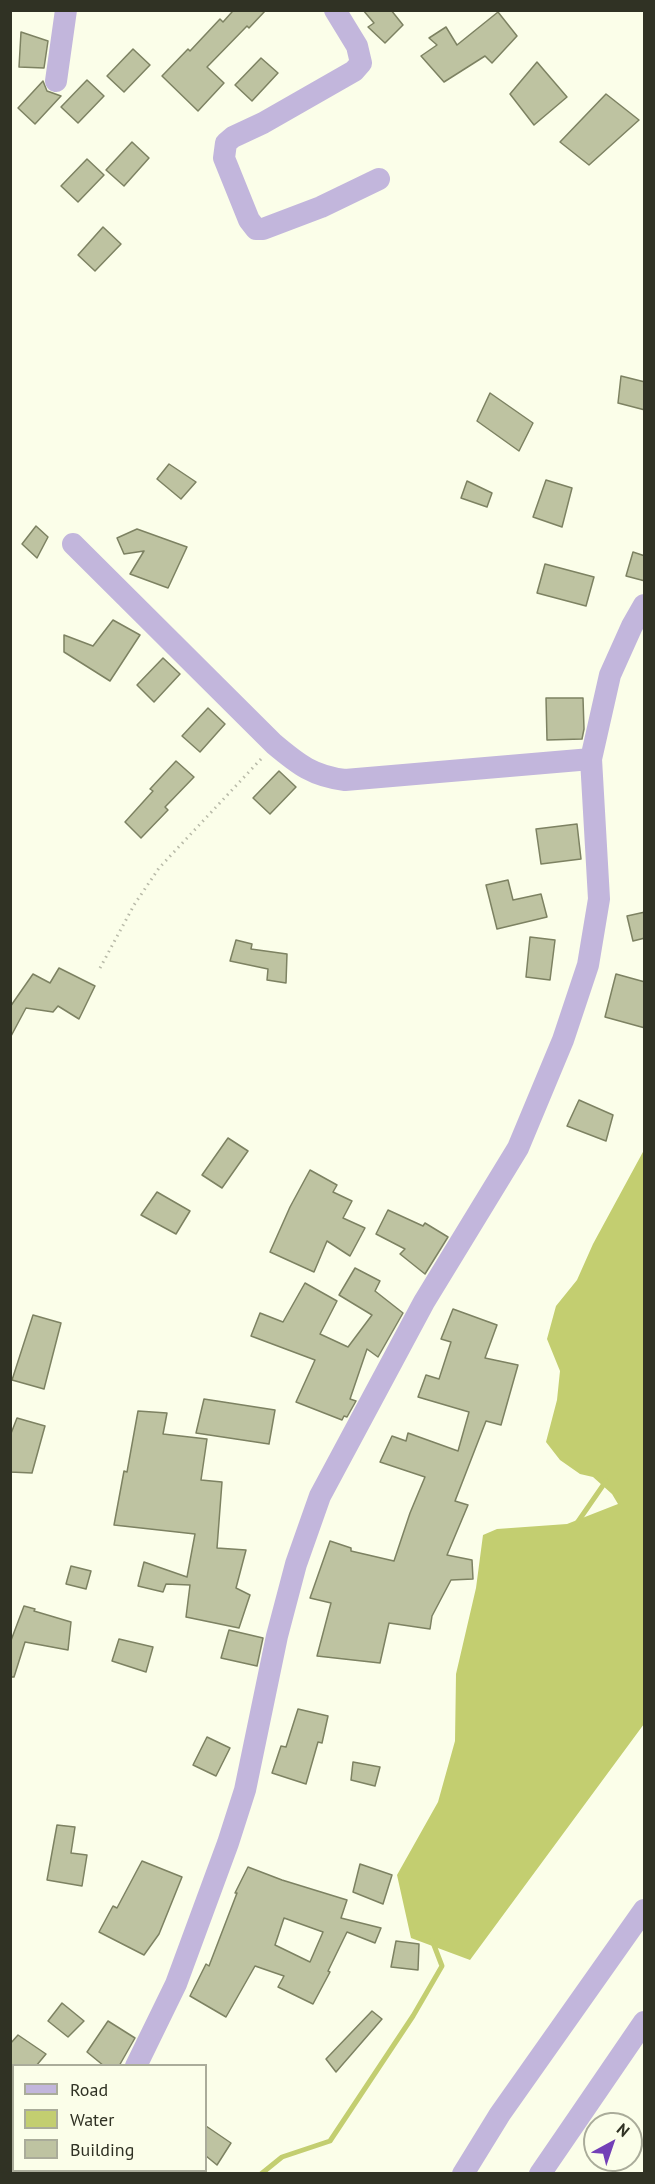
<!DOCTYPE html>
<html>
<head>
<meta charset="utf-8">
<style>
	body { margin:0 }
	#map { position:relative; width:655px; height:2184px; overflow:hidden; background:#fbfee9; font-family:"PT Sans",sans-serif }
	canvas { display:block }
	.frame { position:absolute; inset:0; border:12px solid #303224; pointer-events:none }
	.legend { position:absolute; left:12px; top:2064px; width:195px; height:108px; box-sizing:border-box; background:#fbfee9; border:2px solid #aaac9a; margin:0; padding:8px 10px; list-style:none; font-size:18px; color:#303224 }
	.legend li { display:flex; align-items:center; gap:12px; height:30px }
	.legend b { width:30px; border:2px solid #aaac9a }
	.north { position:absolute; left:583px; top:2112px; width:60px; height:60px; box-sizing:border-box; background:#fbfee9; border:2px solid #aaac9a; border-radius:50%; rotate:40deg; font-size:16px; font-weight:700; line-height:24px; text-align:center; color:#303224 }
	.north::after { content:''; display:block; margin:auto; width:21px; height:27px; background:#7340b7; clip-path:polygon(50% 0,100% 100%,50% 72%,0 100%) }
</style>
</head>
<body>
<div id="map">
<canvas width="655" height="2184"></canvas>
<div class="frame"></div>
<ul class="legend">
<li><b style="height:8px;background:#c2b6dc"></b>Road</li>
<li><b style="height:16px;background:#c3ce70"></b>Water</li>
<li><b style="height:16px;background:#bec3a1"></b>Building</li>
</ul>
<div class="north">N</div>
</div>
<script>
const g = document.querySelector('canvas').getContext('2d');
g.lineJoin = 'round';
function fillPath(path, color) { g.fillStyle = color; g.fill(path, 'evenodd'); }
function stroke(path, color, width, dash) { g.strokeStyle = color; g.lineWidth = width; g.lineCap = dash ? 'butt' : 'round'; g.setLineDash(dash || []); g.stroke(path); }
fillPath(new Path2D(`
	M644 1150V1724L470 1960 411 1938 397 1875 438 1802 455 1741 456 1674 476 1588 483 1535 497 1529 567 1524 618 1504 612 1494 593 1477 580 1474 560 1460 546 1442 557 1400 560 1371 547 1339 556 1306 577 1280 593 1244Z`), '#c3ce70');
stroke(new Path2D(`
	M577 1523 606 1481
	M261 2174 282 2157 330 2141 413 2016 442 1966 432 1940`), '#c3ce70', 5);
const building = new Path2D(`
	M231 10H266L249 28 247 26 207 67 224 83 198 111 162 76 188 49 190 51 220 19 223 22 232 12Z
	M363 10H391L403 25 385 43 368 27 374 23Z
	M498 12 517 36 492 63 485 56 444 82 421 56 437 45 429 38 446 27 457 45Z
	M21 32 48 41 44 68 19 67Z
	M133 49 150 65 124 92 107 76Z
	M261 58 278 73 252 101 235 85Z
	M537 62 567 97 534 125 510 94Z
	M87 80 104 96 78 123 61 107Z
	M43 81 47 91 61 96 35 124 18 108Z
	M606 94 639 120 589 165 560 142Z
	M132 142 149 158 124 186 106 170Z
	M87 159 104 175 78 202 61 186Z
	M103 227 121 244 95 271 78 255Z
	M621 376 645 382V410L618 403Z
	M490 393 533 423 519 451 477 421Z
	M169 464 196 482 181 499 157 479Z
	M546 480 572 488 562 527 533 517Z
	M467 481 492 493 487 507 461 498Z
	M36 526 48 537 37 558 22 544Z
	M137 529 187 547 168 588 130 574 144 551 124 554 117 538Z
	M633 552 645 556V581L626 576Z
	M545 564 594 577 586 606 537 593Z
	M113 620 140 635 110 681 64 652V635L93 646Z
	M163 658 180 674 154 702 137 685Z
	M546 698H583L584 729 582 739 547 740Z
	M208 708 225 724 200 752 182 736Z
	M176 761 194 777 165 807 168 810 141 838 125 822 153 791 150 789Z
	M279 771 296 787 270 814 253 798Z
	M577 824 581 859 541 864 536 829Z
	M508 880 513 900 541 894 547 917 497 929 486 885Z
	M645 912V938L633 941 627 916Z
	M530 937 555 940 550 980 526 977Z
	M236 940 252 944 251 949 287 954 286 983 267 980 268 969 230 961Z
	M59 968 95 986 79 1019 58 1006 53 1012 26 1008 10 1038V1007L33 974 50 983Z
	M616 974 645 982V1028L605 1017Z
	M579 1100 613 1115 606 1141 567 1126Z
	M228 1138 248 1151 222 1188 202 1175Z
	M310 1170 337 1185 333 1192 352 1201 343 1218 365 1228 350 1256 327 1241 314 1272 270 1252 290 1207Z
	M157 1192 190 1211 176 1234 141 1215Z
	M388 1210 423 1226 425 1223 448 1237 425 1274 400 1254 405 1249 376 1234Z
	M355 1268 380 1281 375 1291 403 1313 378 1357 367 1349 350 1399 356 1401 347 1417 344 1416 342 1420 296 1402 315 1360 251 1336 260 1313 283 1322 305 1283 337 1301 320 1334 348 1347 372 1315 339 1295Z
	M453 1309 497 1325 485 1358 518 1365 501 1425 486 1421 455 1501 468 1505 447 1555 472 1560 473 1579 451 1580 432 1616 430 1629 389 1623 380 1663 317 1656 331 1603 310 1598 330 1541 351 1548V1551L394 1561 410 1513 425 1477 380 1462 392 1436 406 1441 408 1433 458 1451 469 1412 418 1397 426 1375 439 1379 451 1342 441 1339Z
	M33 1315 61 1323 44 1389 12 1380Z
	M204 1399 275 1410 269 1444 196 1433Z
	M138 1411 167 1413 163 1434 207 1439 201 1480 222 1482 217 1548 246 1550 236 1588 250 1595 239 1628 186 1617 190 1585 166 1584 163 1592 138 1586 144 1562 187 1577 195 1534 114 1525 124 1471 127 1472Z
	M17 1418 45 1426 32 1473 10 1472V1436Z
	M71 1566 91 1571 86 1589 66 1584Z
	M24 1606 35 1609 34 1611 71 1622 68 1650 25 1642 14 1677H10V1643Z
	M229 1630 263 1638 257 1666 221 1658Z
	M119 1639 153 1647 146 1672 112 1661Z
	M298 1709 328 1716 322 1743 318 1742 306 1784 272 1773 281 1746 286 1747Z
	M207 1737 230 1748 216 1776 193 1765Z
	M353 1762 380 1767 375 1786 351 1780Z
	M57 1825 75 1827 71 1853 87 1855 82 1886 47 1880Z
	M142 1861 182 1877 159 1934 144 1955 99 1932 113 1906 117 1908Z
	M360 1864 392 1875 383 1904 353 1892Z
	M248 1867 282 1880 347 1900 341 1918 381 1928 375 1943 347 1932 328 1971 330 1972 313 2004 278 1987 284 1976 255 1966 226 2017 190 1996 206 1964 209 1966 237 1893H235ZM284 1918 323 1932 310 1962 275 1945Z
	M396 1941 419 1944 418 1970 391 1967Z
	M62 2003 84 2021 68 2037 48 2021Z
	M372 2011 382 2019 336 2072 326 2059Z
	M108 2021 135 2038 119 2066H104L87 2052Z
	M18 2035 46 2054 36 2066H10V2044Z
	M206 2126 231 2143 217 2165 206 2156Z`);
fillPath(building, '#bec3a1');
stroke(building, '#7d8262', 1.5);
stroke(new Path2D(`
	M100 968 134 905 159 868 261 759`), '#b8baa8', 3, [1.5, 4.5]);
stroke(new Path2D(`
	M335 10 357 46 361 63 354 71 263 123 233 137 226 143 224 158 249 220 256 229H263L321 207 379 179
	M56 81 66 10
	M73 544 274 744C299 765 313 776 345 780L591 759
	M136 2066 176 1984 228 1843 245 1790 277 1636 296 1564 320 1496 424 1302 518 1148 563 1040 588 965 599 899 591 759 610 675 632 626 644 605
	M73 2174 74 2170
	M463 2174 500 2114 644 1910
	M540 2174 644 2022`), '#c2b6dc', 22);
</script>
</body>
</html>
